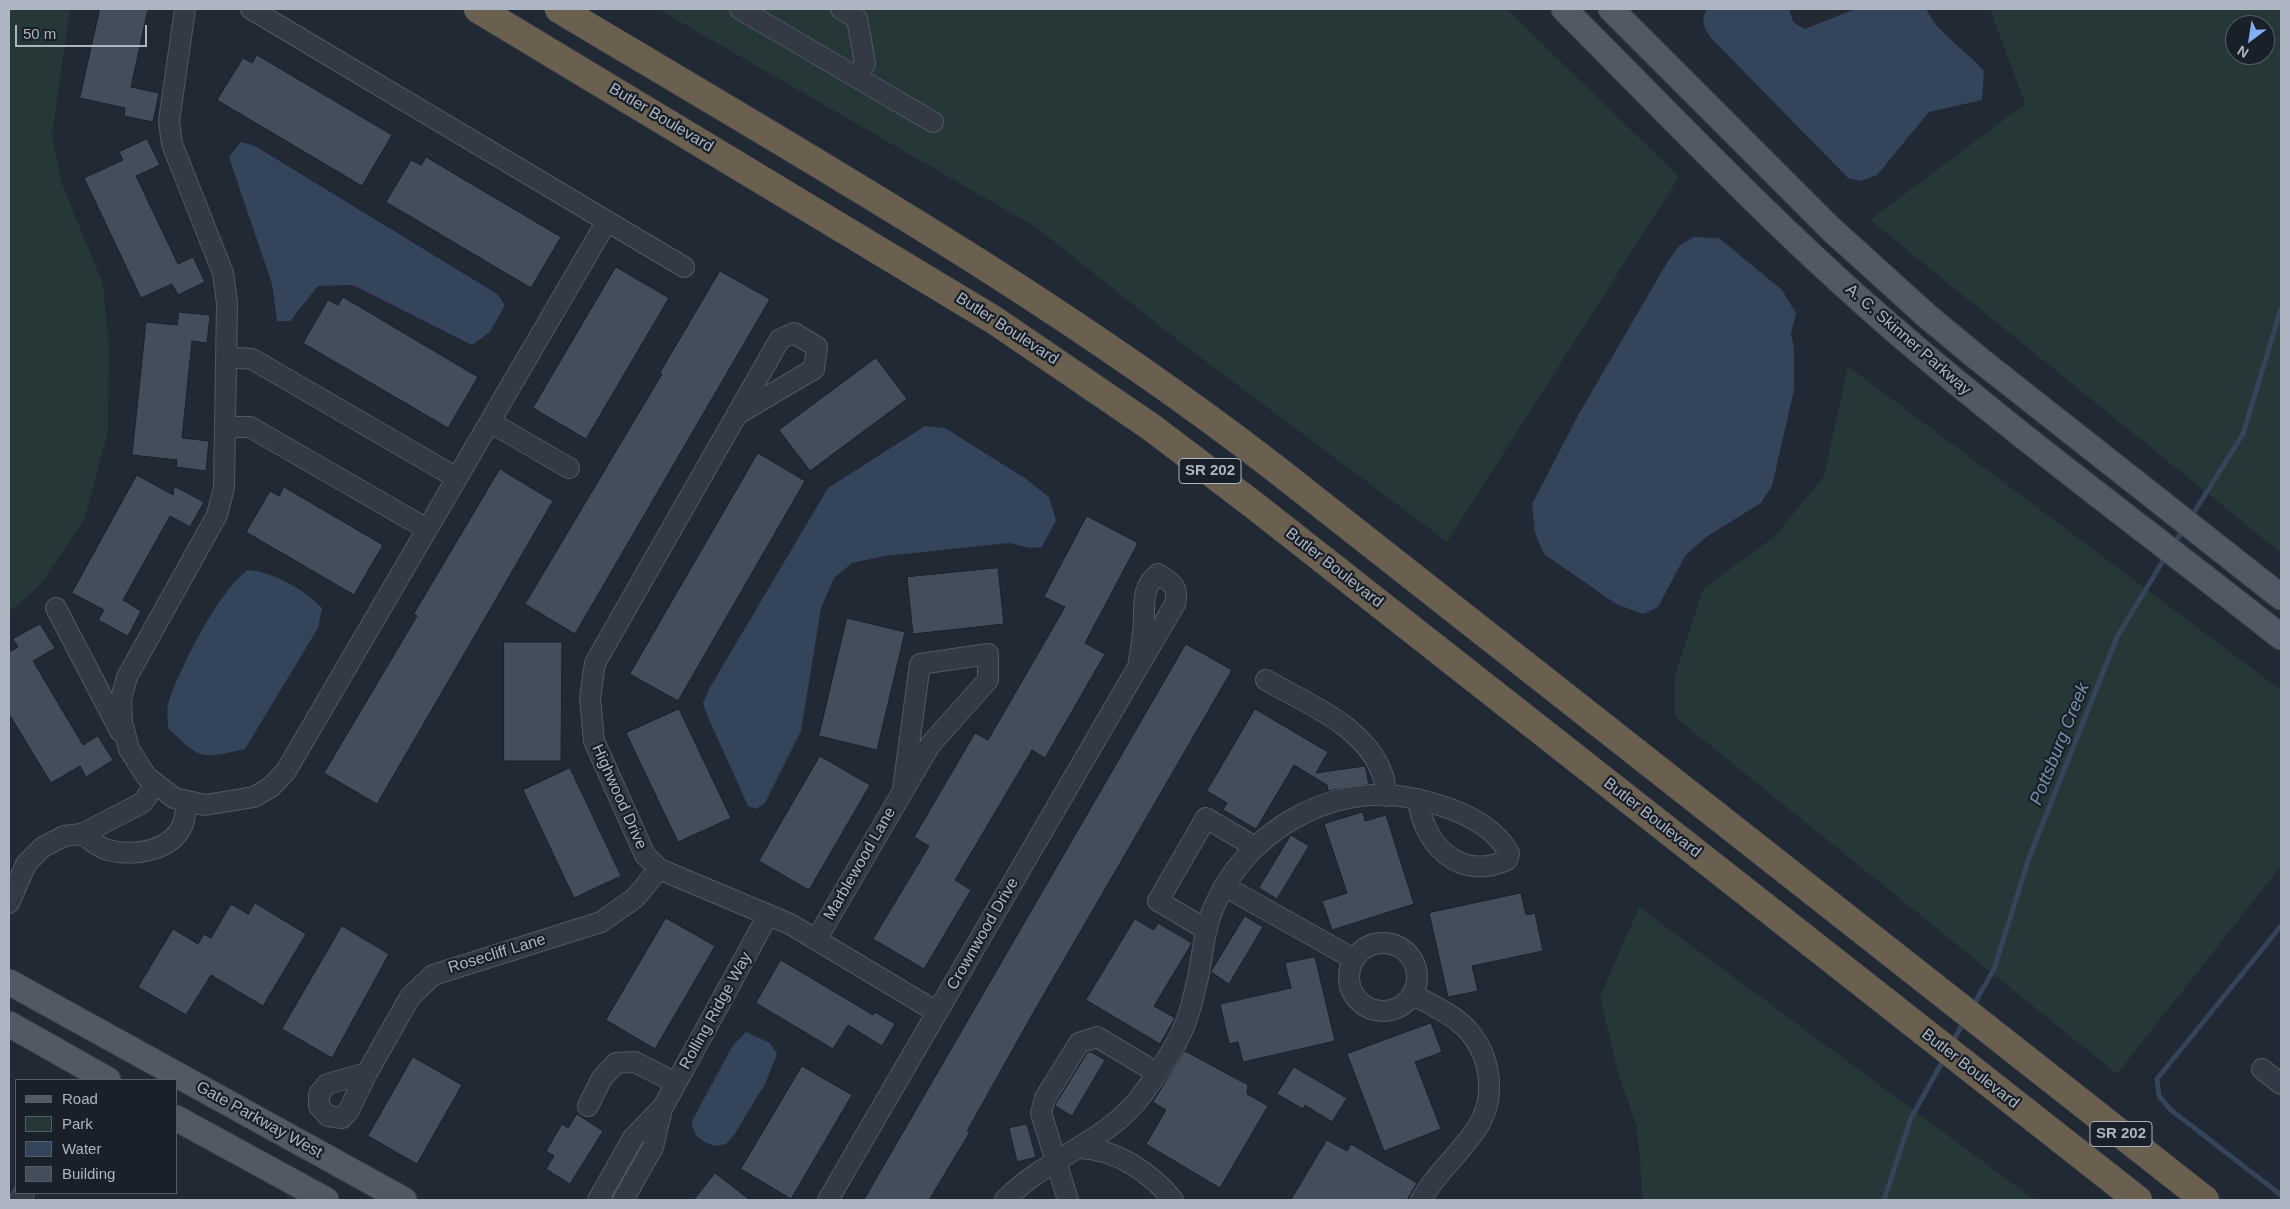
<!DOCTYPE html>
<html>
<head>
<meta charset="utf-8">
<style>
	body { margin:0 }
	#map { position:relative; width:2290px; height:1209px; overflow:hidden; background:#202934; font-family:Arial,sans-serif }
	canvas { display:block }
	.frame { position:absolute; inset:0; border:10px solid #adb5c2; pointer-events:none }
	.legend { position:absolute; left:15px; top:1079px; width:162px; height:115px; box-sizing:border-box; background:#192029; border:1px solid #545c66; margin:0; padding:6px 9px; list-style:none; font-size:15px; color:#adb5c2 }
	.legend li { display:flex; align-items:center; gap:10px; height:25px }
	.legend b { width:25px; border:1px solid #545c66 }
	.north { position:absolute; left:2225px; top:15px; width:50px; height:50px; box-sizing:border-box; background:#192029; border:1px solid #545c66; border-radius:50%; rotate:211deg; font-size:14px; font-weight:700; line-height:20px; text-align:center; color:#adb5c2 }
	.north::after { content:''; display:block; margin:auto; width:18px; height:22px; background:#82aef2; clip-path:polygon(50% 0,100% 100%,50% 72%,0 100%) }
	.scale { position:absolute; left:15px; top:25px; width:132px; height:22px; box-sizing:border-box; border:2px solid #adb5c2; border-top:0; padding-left:6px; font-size:15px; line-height:18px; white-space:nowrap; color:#adb5c2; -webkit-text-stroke:4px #192029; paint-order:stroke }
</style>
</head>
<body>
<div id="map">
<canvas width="2290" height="1209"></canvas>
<div class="frame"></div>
<ul class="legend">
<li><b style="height:6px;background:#515965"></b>Road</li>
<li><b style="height:14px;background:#253737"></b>Park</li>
<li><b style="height:14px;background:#34445b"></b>Water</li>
<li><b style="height:14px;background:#434e5c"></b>Building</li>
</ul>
<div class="north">N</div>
<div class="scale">50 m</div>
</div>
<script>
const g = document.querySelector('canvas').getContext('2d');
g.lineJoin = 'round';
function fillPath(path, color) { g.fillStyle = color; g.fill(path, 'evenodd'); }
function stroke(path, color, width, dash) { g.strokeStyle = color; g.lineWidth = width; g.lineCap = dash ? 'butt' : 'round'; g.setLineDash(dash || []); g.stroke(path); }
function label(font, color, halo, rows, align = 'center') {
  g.font = font + ' Arial,sans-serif'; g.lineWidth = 4.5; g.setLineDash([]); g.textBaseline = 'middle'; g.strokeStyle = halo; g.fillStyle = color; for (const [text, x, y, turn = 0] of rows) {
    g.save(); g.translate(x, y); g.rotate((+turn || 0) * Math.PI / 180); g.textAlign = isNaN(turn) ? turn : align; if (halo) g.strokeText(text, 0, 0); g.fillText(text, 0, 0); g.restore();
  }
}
fillPath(new Path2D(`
	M9 9H70L52 136 62 184 103 284 109 344 108 432 84 520 39 586 9 612Z
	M658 9H1507L1679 177 1447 542 1180 342 1037 228Z
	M1990 9H2281V553L1870 220 2025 104ZM2235 25H2265V55H2235Z
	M1848 366 2281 690V866L2117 1074 1675 717V675L1703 589 1775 536 1824 476Z
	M1639 907 2035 1200H1643L1637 1127 1618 1073 1600 997Z`), '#253737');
fillPath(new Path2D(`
	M1707 9H1789L1793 22 1805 29 1855 9H1926C1938 34 1966 50 1984 71L1982 100 1929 112 1877 175 1861 181 1848 178 1711 38C1704 27 1700 21 1707 9Z
	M241 142 255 146 497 294 505 305 490 332 472 345 353 285 318 286 290 321H277L272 284 229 157Z
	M1694 237 1719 238 1782 290 1796 313 1791 334 1794 348V390L1772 486 1761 503 1706 537 1685 556 1658 607 1643 614 1616 604 1544 554 1535 533 1532 504 1580 412 1668 261 1680 245Z
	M925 426 945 428 1026 479 1049 497 1056 520 1042 547 1030 548 1009 543 885 556 852 563 834 578 821 608 801 731 765 803 756 809 748 806 707 715 703 703 709 689 828 488Z
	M248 570C273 572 305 590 322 608L318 628 245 749C201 759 201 760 168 728 168 720 166 709 169 701 180 668 220 588 248 570Z
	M746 1032 770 1043 777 1054 765 1084 734 1135 726 1144 714 1146C701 1141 692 1135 692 1121L733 1045Z`), '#34445b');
stroke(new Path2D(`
	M2191 517 2243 434 2281 309
	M2173 545 2184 529
	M2281 926 2157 1079 2159 1096 2171 1110 2281 1195
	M1973 1006 1994 969 2029 858 2117 637 2166 556
	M1952 1043 1965 1020
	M1884 1200 1911 1118 1945 1057`), '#34445b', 5);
const building = new Path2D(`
	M100 9H148L131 87 159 93 153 122 124 116 125 108 80 98Z
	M257 55 392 135 362 186 217 100 243 58 252 63Z
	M147 139 160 165 136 176 178 264 193 257 205 282 178 295 172 284 141 298 84 178 123 160 119 152Z
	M426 157 561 237 531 288 386 202 411 160 421 165Z
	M616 267 669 298 586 439 533 408Z
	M720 271 770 299 575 634 525 604 662 374 660 373Z
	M343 297 478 377 448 428 303 343 328 300 338 305Z
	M179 312 210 315 207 343 192 341 182 438 209 441 206 471 176 467 177 460 132 455 146 322 177 325Z
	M876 358 907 399 810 471 779 430Z
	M758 453 805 481 678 701 630 674Z
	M500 469 553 501 377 804 324 773 417 616 414 614Z
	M137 475 173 495 174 486 204 502 190 527 170 516 123 600 141 611 128 636 98 620 104 610 72 593Z
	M284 487 383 545 354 595 246 532 270 491 279 496Z
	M1087 516 1138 543 1085 643 1105 654 1045 758 1032 750 955 880 971 890 924 969 873 939 929 846 914 837 975 733 988 740 1065 607 1044 597Z
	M998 568 1004 624 913 634 907 577Z
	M847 618 905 632 877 750 819 736Z
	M40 624 55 648 33 661 83 745 98 736 113 760 86 777 80 766 51 783 9 714V652L18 647 13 639Z
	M504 642H562L561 761H504Z
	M1186 644 1232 670 1032 1015 967 1131 970 1132 929 1200H864Z
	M679 709 731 818 678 842 626 733Z
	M1255 709 1328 752 1316 773 1365 766 1369 784 1328 791 1327 785 1294 765 1256 829 1223 810 1227 803 1207 791Z
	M820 756 870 785 809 890 759 861Z
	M570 768 621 876 574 898 523 790Z
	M1363 812 1365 821 1386 815 1414 904 1332 930 1322 901 1347 893 1324 824Z
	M1291 835 1309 846 1277 899 1259 888Z
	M1521 893 1526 915 1535 913 1543 951 1472 966 1478 991 1448 997 1429 913Z
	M255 903 306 934 263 1006 211 975 186 1015 138 987 173 929 198 944 204 934 211 938 231 904 248 914Z
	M1245 916 1263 927 1229 984 1211 972Z
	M666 918 715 946 655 1049 606 1020Z
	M1135 919 1154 930 1158 923 1192 943 1154 1006 1175 1018 1160 1044 1086 1000Z
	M342 926 389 954 332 1058 282 1029Z
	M1315 957 1335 1041 1243 1062 1238 1042 1229 1044 1220 1004 1291 988 1285 963Z
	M781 960 873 1015 875 1012 895 1024 882 1046 848 1025 833 1049 756 1003Z
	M1431 1023 1442 1052 1415 1062 1441 1129 1384 1151 1347 1054Z
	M1185 1051 1248 1085 1247 1094 1268 1106 1220 1188 1146 1144 1166 1110 1153 1102Z
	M1091 1052 1105 1060 1072 1116 1055 1106 1056 1103 1087 1053Z
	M413 1057 462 1085 417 1164 368 1136Z
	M802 1066 852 1095 791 1199 741 1169Z
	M1294 1067 1347 1098 1332 1122 1305 1105 1303 1109 1277 1094Z
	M577 1114 603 1131 570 1184 546 1169 554 1156 546 1151 562 1124 568 1128Z
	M1027 1124 1036 1157 1017 1162 1009 1128Z
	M1327 1140 1347 1151 1351 1144 1417 1183 1407 1200H1291Z
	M715 1173 750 1200H694Z`);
fillPath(building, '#434e5c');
stroke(building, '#1b222b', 1);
const minor = new Path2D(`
	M185 9 169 121 172 144 223 273 227 303 224 488 217 515 127 677 121 699 122 722 129 749 146 776 174 798 205 805 254 797 271 787 286 771 607 221
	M251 9 684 267
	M740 9 933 122
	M841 9 857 19 865 63 857 77
	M226 357 252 359 457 478
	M738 414 814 369 817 347 794 333 780 339 595 663 590 698 594 741 645 855 659 869 790 924 937 1012
	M490 422 569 468
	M225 427H250L427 529
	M56 608 120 731
	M1266 680C1307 704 1364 725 1382 773 1385 779 1385 788 1386 796
	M82 834C90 839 99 848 108 850 134 857 172 851 183 824 185 817 186 808 188 801
	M1224 886 1354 959
	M9 903 26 864 43 847 64 836 82 834 142 803 156 784
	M1207 930 1158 901 1206 818 1255 847
	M816 940 930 745 988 680V654L920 664 903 789
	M1349 977a34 34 0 1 1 68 0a34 34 0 1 1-68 0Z
	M1412 994C1427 1003 1444 1010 1458 1021 1490 1046 1499 1095 1477 1128 1460 1154 1436 1173 1421 1200
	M2262 1069 2281 1084
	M367 1073 348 1112 342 1118 328 1116 319 1106V1094L327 1084 367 1073 410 997 433 975 601 922 635 898 659 869
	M588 1106 602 1078 616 1063 635 1062 676 1083
	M1080 1148C1116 1149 1151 1173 1173 1200
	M20 1200 24 1193
	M598 1200 633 1138 663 1107 768 915
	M623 1200 653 1147 662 1109
	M828 1200 1138 667 1175 604C1179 586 1172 583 1158 574 1139 588 1146 611 1143 632 1142 644 1140 655 1138 667
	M1005 1200C1046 1157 1109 1142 1144 1092 1158 1073 1173 1052 1182 1031 1190 1015 1194 995 1198 977 1203 954 1204 928 1214 907 1244 835 1327 783 1406 797 1443 804 1490 819 1509 853L1507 860C1459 882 1423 844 1418 799
	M1068 1200 1041 1113 1045 1098 1079 1043 1097 1037 1157 1073`);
const major = new Path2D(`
	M1564 9C1666 111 1765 216 1873 311 2003 426 2145 529 2281 637
	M1611 9 1831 229 1927 316 1980 360 2281 597
	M9 982 404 1200
	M9 1024 108 1080
	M176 1118 326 1200`);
const highway = new Path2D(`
	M478 9 994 320 1151 427 1255 506 2138 1200
	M559 9C803 155 1051 295 1276 469L2205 1200`);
stroke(minor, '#505863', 22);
stroke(major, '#3c444e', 27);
stroke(highway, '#3e454f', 29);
stroke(minor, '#333a45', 20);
stroke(major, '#515965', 25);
stroke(highway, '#6b6050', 28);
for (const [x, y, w] of [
	[1210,471,62],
	[2121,1134,62]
]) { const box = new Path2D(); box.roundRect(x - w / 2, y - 12.5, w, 25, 4); g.fillStyle = '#192029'; g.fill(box); stroke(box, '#adb5c2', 1); }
label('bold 15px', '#adb5c2', null, [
	["SR 202",1210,471],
	["SR 202",2121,1134]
]);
label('16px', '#adb5c2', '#192029', [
	["Butler Boulevard",661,118,31],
	["Butler Boulevard",1007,329,33],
	["A. C. Skinner Parkway",1908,340,41],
	["Butler Boulevard",1334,568,38],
	["Highwood Drive",619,797,66],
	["Butler Boulevard",1652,818,38],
	["Marblewood Lane",860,864,-60],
	["Crownwood Drive",983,934,-60],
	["Rosecliff Lane",497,954,-17],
	["Rolling Ridge Way",716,1011,-61],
	["Butler Boulevard",1970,1069,38],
	["Gate Parkway West",259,1120,29]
]);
label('italic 18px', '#768daa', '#192029', [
	["Pottsburg Creek",2060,744,-68]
]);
</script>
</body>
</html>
